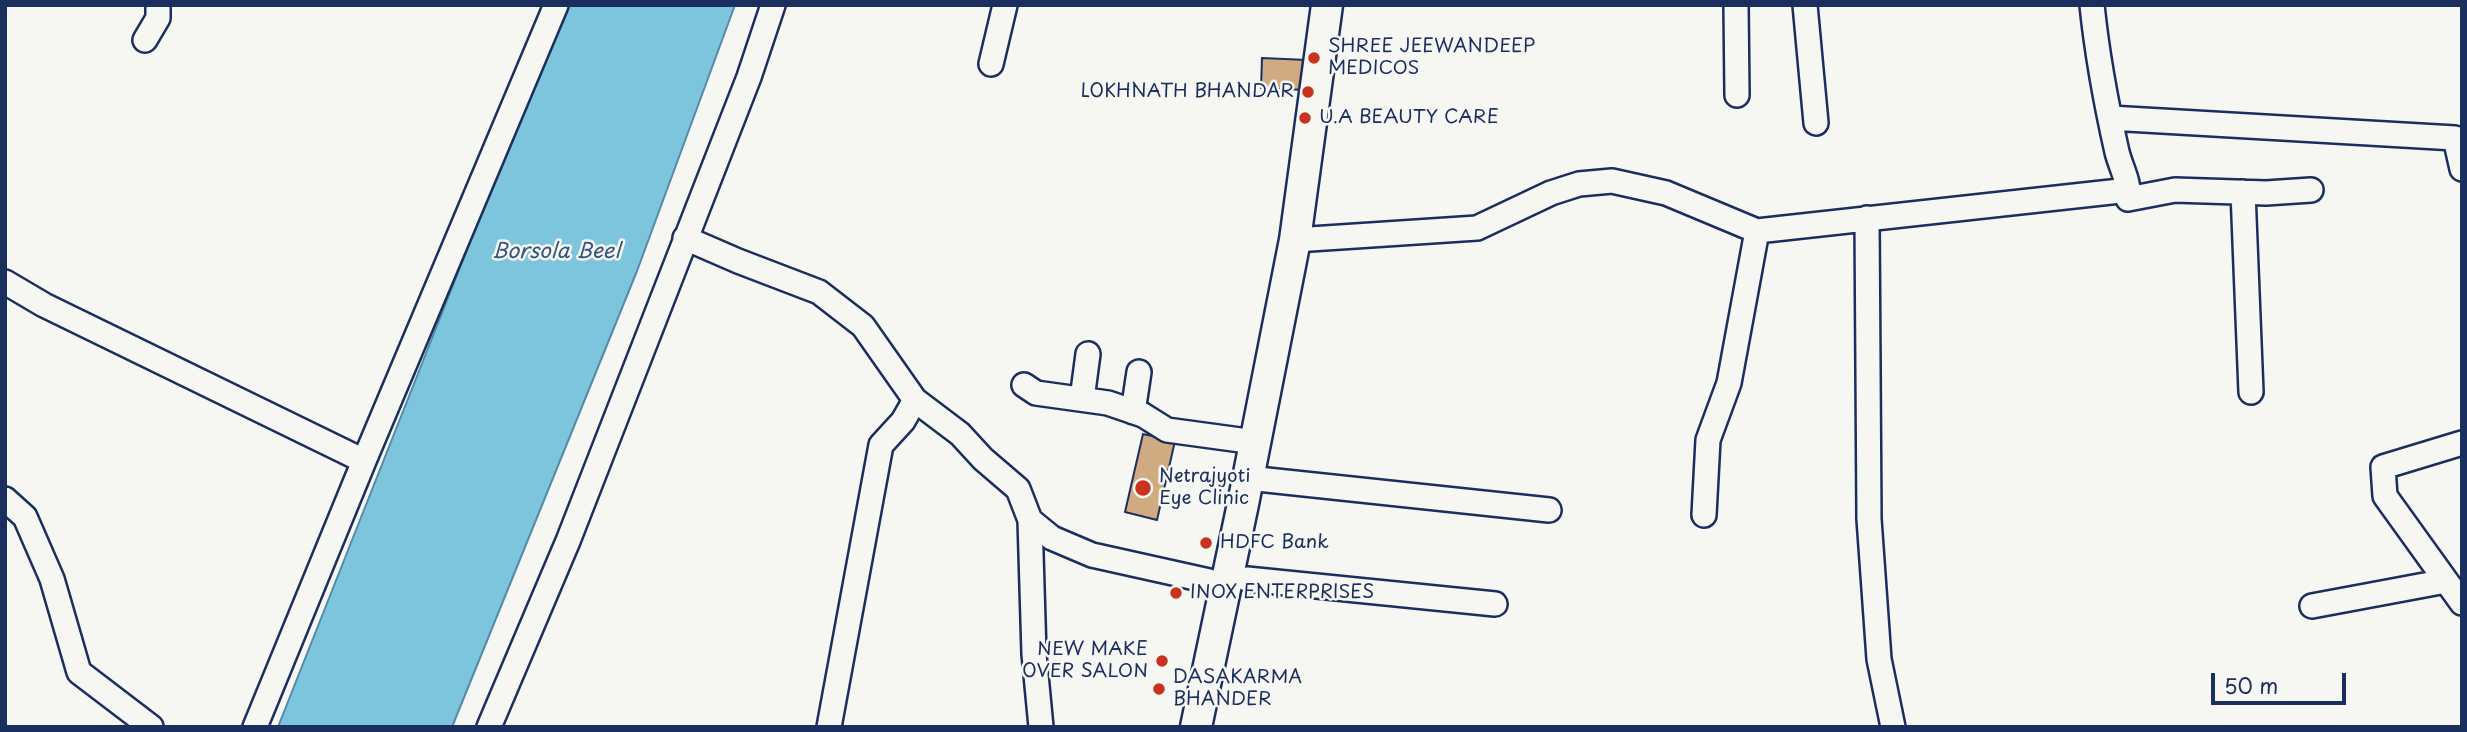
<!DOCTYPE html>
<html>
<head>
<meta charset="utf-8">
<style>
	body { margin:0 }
	#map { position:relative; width:2467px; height:732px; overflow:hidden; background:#f6f6f2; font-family:"Playpen Sans",sans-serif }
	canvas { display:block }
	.frame { position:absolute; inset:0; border:7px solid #1b2f5e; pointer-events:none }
	.scale { position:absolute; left:2211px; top:673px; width:135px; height:32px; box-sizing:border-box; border:4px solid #1b2f5e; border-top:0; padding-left:9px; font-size:21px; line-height:24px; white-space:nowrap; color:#1b2f5e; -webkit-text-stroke:5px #f6f6f2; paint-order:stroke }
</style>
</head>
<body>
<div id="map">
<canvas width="2467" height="732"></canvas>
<div class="frame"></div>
<div class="scale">50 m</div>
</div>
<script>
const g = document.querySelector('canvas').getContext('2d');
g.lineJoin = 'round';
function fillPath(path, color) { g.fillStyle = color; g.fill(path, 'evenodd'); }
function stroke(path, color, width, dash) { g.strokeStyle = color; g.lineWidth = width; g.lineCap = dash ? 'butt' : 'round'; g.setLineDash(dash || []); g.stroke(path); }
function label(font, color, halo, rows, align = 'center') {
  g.font = font + ' "Playpen Sans",sans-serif'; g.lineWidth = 5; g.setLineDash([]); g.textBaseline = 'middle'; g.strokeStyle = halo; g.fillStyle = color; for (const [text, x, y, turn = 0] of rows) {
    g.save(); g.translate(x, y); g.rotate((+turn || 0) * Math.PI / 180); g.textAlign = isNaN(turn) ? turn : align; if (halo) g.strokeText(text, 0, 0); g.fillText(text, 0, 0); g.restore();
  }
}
const water = new Path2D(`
	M564 5H735L637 271 452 727H278Z`);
fillPath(water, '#7cc5dc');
stroke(water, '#5589aa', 2);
const building = new Path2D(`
	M1262 58 1307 60 1306 90 1261 88Z
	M1143 434 1175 441 1157 520 1125 512Z`);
fillPath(building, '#d0ab82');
stroke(building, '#1b2f5e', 2);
const minor = new Path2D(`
	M1736 5 1737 95
	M1805 5 1816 123
	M2092 5C2097 54 2106 103 2117 152 2121 168 2130 182 2128 199L2175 190 2266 193 2311 190
	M145 40 158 18V5
	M991 64 1005 5
	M2110 118 2455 138 2462 169
	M2243 192 2251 392
	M1867 218 1869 519 1879 659 1893 727
	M685 238 738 261 819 292 863 326 915 400
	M1295 240 1477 228 1551 193 1579 184 1612 181 1666 193 1757 231 2129 190
	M5 282 44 305 364 461
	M1024 385 1036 393 1108 403 1143 415 1167 430 1255 442
	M1082 399 1088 354
	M1133 412 1139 372
	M2462 443 2383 467 2385 496 2462 603
	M1248 478 1549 510
	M5 499 25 517 52 579 79 672 151 727
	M1704 515 1708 440 1729 383 1757 231
	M1030 520 1034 654 1041 727
	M1247 579 1495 604
	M2312 606 2446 581
	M255 727 364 461 556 5
	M489 727 568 541 749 77 773 5
	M829 727 881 445 903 421 915 400 960 434 983 459 1018 489 1030 520 1052 538 1092 555 1209 581`);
const major = new Path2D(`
	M1196 727 1243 504 1295 240 1327 5`);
stroke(minor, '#1b2f5e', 28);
stroke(major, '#1b2f5e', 35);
stroke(minor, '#f6f6f2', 23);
stroke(major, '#f6f6f2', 30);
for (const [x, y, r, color] of [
	[1314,58,7,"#c8321e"],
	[1308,92,7,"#c8321e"],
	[1305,118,7,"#c8321e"],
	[1143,488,9,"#c8321e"],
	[1206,543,7,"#c8321e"],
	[1176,593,7,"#c8321e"],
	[1162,661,7,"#c8321e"],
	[1159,689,7,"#c8321e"]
]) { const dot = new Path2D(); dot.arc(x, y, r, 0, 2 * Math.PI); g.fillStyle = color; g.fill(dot); stroke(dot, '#f6f6f2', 2.5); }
label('19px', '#1b2f5e', '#f6f6f2', [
	["SHREE JEEWANDEEP",1328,47],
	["MEDICOS",1328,69],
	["LOKHNATH BHANDAR",1294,92,"right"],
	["U.A BEAUTY CARE",1319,118],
	["Netrajyoti",1159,477],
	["Eye Clinic",1159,499],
	["HDFC Bank",1220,543],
	["INOX ENTERPRISES",1190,593],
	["NEW MAKE",1148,650,"right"],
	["OVER SALON",1148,672,"right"],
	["DASAKARMA",1173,678],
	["BHANDER",1173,700]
], 'left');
label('italic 21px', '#33547e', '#f6f6f2', [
	["Borsola Beel",556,252]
]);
</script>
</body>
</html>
